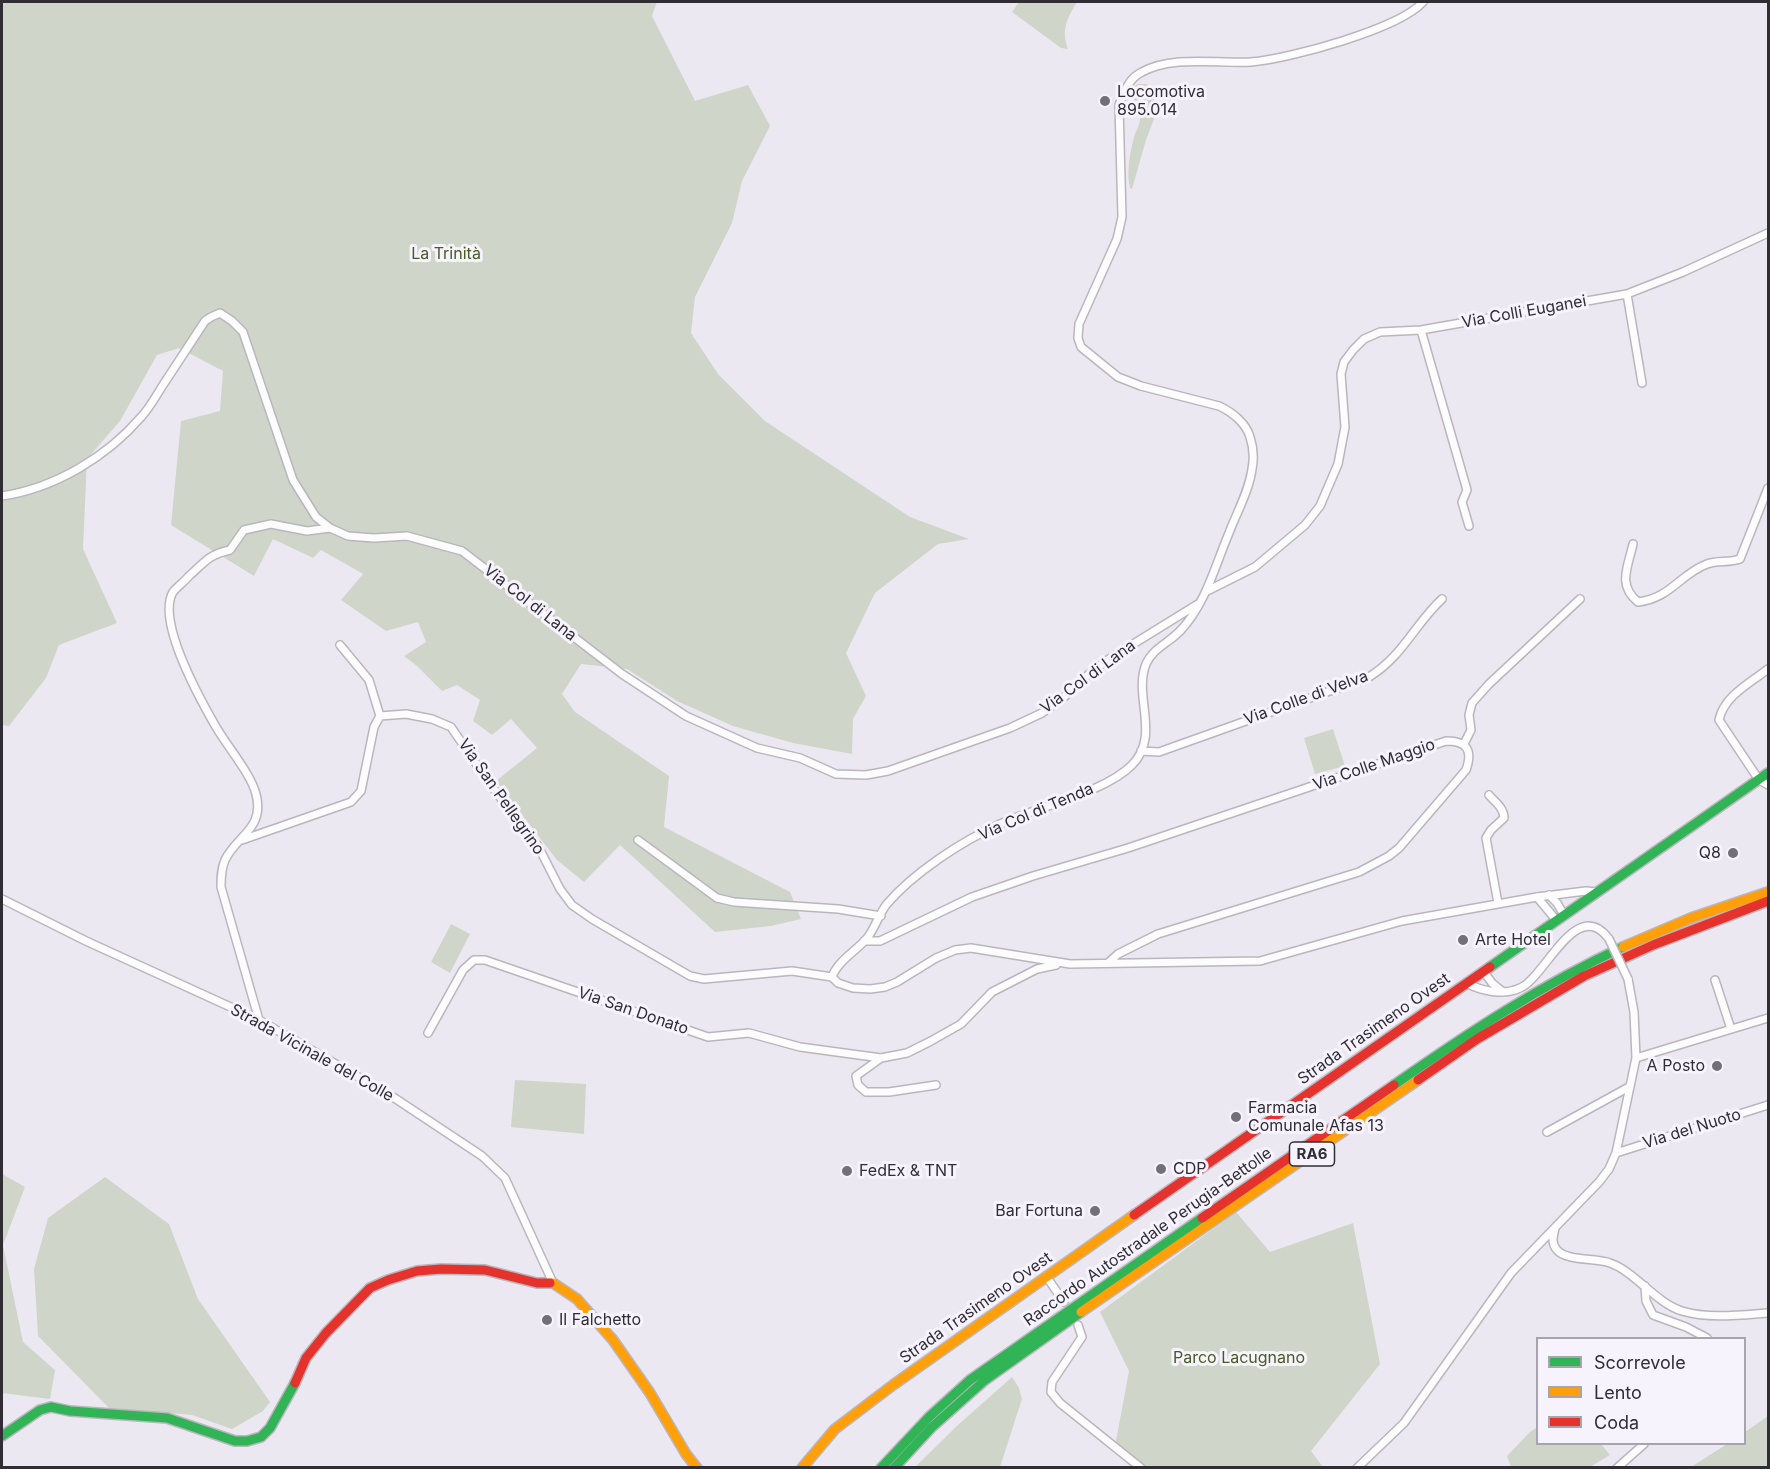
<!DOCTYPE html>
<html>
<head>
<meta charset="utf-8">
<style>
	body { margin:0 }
	#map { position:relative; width:1770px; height:1469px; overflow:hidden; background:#ece8f2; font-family:Inter,sans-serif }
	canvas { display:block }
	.frame { position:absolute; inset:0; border:3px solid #302e34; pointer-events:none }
	.legend { position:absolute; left:1536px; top:1337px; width:210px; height:108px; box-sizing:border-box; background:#f7f3fd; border:2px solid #a7a4ad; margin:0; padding:8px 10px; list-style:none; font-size:18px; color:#302e34 }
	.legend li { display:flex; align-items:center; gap:12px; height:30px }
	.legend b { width:30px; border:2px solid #a7a4ad }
</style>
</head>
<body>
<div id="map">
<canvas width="1770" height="1469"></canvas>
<div class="frame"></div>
<ul class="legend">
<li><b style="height:8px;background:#30b455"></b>Scorrevole</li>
<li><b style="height:8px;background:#ff9f0a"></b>Lento</li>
<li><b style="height:8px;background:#e5322d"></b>Coda</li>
</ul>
</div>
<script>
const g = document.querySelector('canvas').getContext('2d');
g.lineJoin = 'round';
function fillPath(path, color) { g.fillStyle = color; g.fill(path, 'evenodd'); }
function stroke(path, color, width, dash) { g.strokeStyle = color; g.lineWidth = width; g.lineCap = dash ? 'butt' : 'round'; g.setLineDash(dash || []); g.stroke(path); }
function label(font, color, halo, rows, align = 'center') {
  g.font = font + ' Inter,sans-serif'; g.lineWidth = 6; g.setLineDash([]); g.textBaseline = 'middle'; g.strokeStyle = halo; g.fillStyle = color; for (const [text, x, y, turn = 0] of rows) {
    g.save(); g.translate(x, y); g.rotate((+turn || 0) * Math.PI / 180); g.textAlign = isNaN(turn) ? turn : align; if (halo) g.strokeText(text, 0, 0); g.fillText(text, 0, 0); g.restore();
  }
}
fillPath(new Path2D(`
	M2 2H657L652 16 695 101 748 85 770 126 742 181 732 223 695 297 691 333 718 374 765 421 910 517 969 539 938 544 875 593 846 653 866 696 853 719 852 754 793 743 733 726 677 701 627 669 581 664 562 694 575 712 669 776 664 827 790 892 801 919 771 926 715 932 620 845 584 882 557 860 496 781 537 748 511 719 492 735 473 721 480 700 457 685 442 691 417 666 404 656 426 642 418 622 386 631 341 600 363 574 321 550 313 558 273 539 254 576 171 525 181 421 220 411 223 371 179 348 157 355 120 421 87 459 83 549 117 623 59 645 46 678 9 726 2 725Z
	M1019 2H1077C1067 18 1061 30 1068 49L1061 48 1012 12Z
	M1138 84H1147L1154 91 1157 102V111L1146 140 1132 189 1130 188C1126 174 1130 152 1134 137 1136 130 1140 126 1140 118L1133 112 1134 87Z
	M1333 729 1345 766 1315 774 1304 738Z
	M451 924 470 934 450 973 431 962Z
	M515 1080 586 1084 584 1134 511 1127Z
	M2 1174 25 1187 3 1245 23 1342 55 1370 50 1399 2 1393Z
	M105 1177 169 1224 198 1299 270 1402 263 1411 232 1429 192 1415 109 1408 38 1336 34 1269 48 1218Z
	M1236 1212 1270 1252 1353 1223 1380 1364 1311 1451 1323 1467H1140L1115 1446 1129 1371 1100 1312Z
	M1012 1377 1019 1388 1022 1399 1000 1467H915L959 1424Z
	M1768 1416V1467H1691L1727 1444H1744L1745 1432Z
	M1537 1427 1538 1444H1601L1610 1455 1590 1467H1511L1507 1456 1530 1432Z`), '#d0d5ca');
const street = new Path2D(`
	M1423 2C1399 29 1289 59 1251 62 1216 64 1174 55 1142 72 1129 78 1124 92 1119 105L1122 217 1117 239 1079 324 1078 338 1081 347 1118 377 1141 386 1219 406C1232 412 1246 423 1250 437 1253 446 1254 459 1252 469 1249 491 1237 512 1229 533 1215 566 1206 603 1181 630 1169 643 1153 648 1146 664 1133 696 1161 736 1132 765 1104 793 1037 807 1000 824 962 841 913 873 886 905 879 915 875 927 868 937 858 950 838 960 832 977L838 983 853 988 870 989 885 987 897 982 936 958 955 950 971 948 1070 964 1260 961 1402 921 1537 897 1586 891 1597 892
	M1627 294 1642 383
	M1421 330 1467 490 1462 502 1469 526
	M2 496C55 488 107 457 142 416 151 406 157 394 165 382 178 362 192 341 205 321L211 317 220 313 232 321 243 332 293 480 316 517 330 528 348 536 374 538 407 536 462 551 622 674 686 716 757 748 800 758 836 774 866 775 888 771 1010 728 1042 713 1062 699 1089 674 1109 659 1198 604
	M1633 544C1628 567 1617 585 1638 602 1671 598 1680 574 1707 564 1717 560 1729 563 1740 559L1768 488
	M1207 591 1255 567 1305 525 1320 506 1338 464 1345 427 1341 374 1344 362 1353 350 1364 339 1380 332 1421 330 1627 294 1683 272 1768 233
	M340 645 369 680 380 716
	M1768 669C1750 683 1724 696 1719 720L1759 780 1768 785
	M1464 744 1471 730 1469 715 1472 703 1489 684 1580 599
	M1141 751 1159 752 1369 677C1403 656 1414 625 1442 599
	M1489 795C1495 802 1504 808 1504 818L1491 830 1486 838 1498 903
	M242 840 351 802 361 791 374 727 380 716 406 714 432 719 451 727 492 787 538 846 560 889 572 905 592 919 690 976 704 979 792 971 832 977
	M638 840 717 898 734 902 838 909 881 916
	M1549 895 1557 903 1564 915
	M1537 897 1557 921
	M2 899 86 941 259 1020 390 1095 482 1156 505 1178 553 1283
	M864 941H880L972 897 1033 876 1128 848 1446 741C1467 741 1473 750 1466 770L1399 848 1389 856 1359 872 1158 934 1118 954 1108 963
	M1484 972 1492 983 1503 992
	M1715 980 1731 1029
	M1466 983C1482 991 1503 996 1520 988 1546 977 1576 895 1609 939
	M259 1020 221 887C221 878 221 869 225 860 237 835 265 829 256 794 251 774 227 746 216 727 201 701 156 621 173 592 177 587 185 581 189 576 206 561 208 555 230 550L244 530 271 524 307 531 330 528
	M428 1033 463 970 474 960H485L708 1037 749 1033 800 1047 881 1058 907 1053 931 1041 961 1024 992 992 1037 969 1056 965
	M881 1058 856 1076 858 1085 866 1092H889L936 1085
	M1636 1058 1768 1018
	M1547 1132 1629 1087
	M1616 1153 1768 1105
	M1555 1228C1553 1237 1551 1243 1557 1250 1566 1261 1596 1258 1610 1263 1634 1271 1656 1303 1682 1311 1708 1319 1741 1315 1768 1313
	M1046 1276 1064 1302
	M1645 1286 1646 1301 1653 1315 1686 1327 1707 1338
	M1078 1325 1082 1337 1052 1382 1051 1392 1060 1403 1141 1468
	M1357 1468 1404 1423 1511 1273 1599 1182 1609 1169 1616 1153 1636 1058 1634 1012 1628 979
	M1617 1468 1644 1444`);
const fast = new Path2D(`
	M1490 967 1768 773
	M1394 1085C1467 1034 1541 985 1623 947
	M2 1436 40 1410 51 1407 70 1411 167 1418 235 1441H247L261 1437 270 1428 295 1383
	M881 1468 929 1417 970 1380 1202 1218
	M894 1468 932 1427 985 1380 1081 1312`);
const slow = new Path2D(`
	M1623 947 1691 918 1768 892
	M550 1283H553L577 1299 613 1340 650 1393 686 1454 697 1468
	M1081 1312 1418 1080
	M802 1468 835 1429 893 1385 1134 1215`);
const jam = new Path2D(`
	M1418 1080 1477 1039 1584 976 1653 945 1768 901
	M1134 1215 1490 967
	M1202 1218 1394 1085
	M295 1383 306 1358 326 1333 370 1288 388 1280 417 1271 441 1269 485 1270 537 1283H550`);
stroke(street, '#b9b6bd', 10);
stroke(fast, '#b9b6bd', 12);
stroke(slow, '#b9b6bd', 12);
stroke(jam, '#b9b6bd', 12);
stroke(street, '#fcfcfd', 7);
stroke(fast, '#30b455', 9);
stroke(slow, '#ff9f0a', 9);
stroke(jam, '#e5322d', 9);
const streetBridge = new Path2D(`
	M1609 939 1628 979`);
stroke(streetBridge, '#b9b6bd', 10, []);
stroke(streetBridge, '#fcfcfd', 7);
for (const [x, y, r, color] of [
	[1105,101,6,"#726f76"],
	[1733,853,6,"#726f76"],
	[1463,940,6,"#726f76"],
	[1717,1066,6,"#726f76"],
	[1236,1117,6,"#726f76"],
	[1161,1169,6,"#726f76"],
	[847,1171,6,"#726f76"],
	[1095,1211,6,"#726f76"],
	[547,1320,6,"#726f76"]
]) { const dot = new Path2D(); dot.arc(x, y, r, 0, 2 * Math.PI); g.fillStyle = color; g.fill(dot); stroke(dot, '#f7f3fd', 2); }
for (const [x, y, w] of [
	[1312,1154,45]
]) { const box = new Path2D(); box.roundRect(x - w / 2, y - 12, w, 24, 4.5); g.fillStyle = '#f7f3fd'; g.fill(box); stroke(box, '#302e34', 1.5); }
label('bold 15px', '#302e34', null, [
	["RA6",1312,1154]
]);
label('16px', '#302e34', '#f7f3fd', [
	["Locomotiva",1117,92],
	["895.014",1117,110],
	["Q8",1721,853,"right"],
	["Arte Hotel",1475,940],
	["A Posto",1705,1066,"right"],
	["Farmacia",1248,1108],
	["Comunale Afas 13",1248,1126],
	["CDP",1173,1169],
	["FedEx & TNT",859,1171],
	["Bar Fortuna",1083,1211,"right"],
	["Il Falchetto",559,1320]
], 'left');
label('16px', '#475b22', '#f7f3fd', [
	["La Trinità",446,254],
	["Parco Lacugnano",1239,1358]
]);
label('16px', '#302e34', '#f7f3fd', [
	["Via Colli Euganei",1524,312,-10],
	["Via Col di Lana",530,603,38],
	["Via Col di Lana",1088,677,-36],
	["Via Colle di Velva",1306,698,-20],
	["Via Colle Maggio",1374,765,-19],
	["Via San Pellegrino",501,797,55],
	["Via Col di Tenda",1036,812,-23],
	["Via San Donato",633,1011,19],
	["Strada Trasimeno Ovest",1374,1029,-35],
	["Strada Vicinale del Colle",312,1053,29],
	["Via del Nuoto",1692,1129,-17],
	["Raccordo Autostradale Perugia-Bettolle",1148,1237,-35],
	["Strada Trasimeno Ovest",976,1308,-35]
]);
</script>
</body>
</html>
